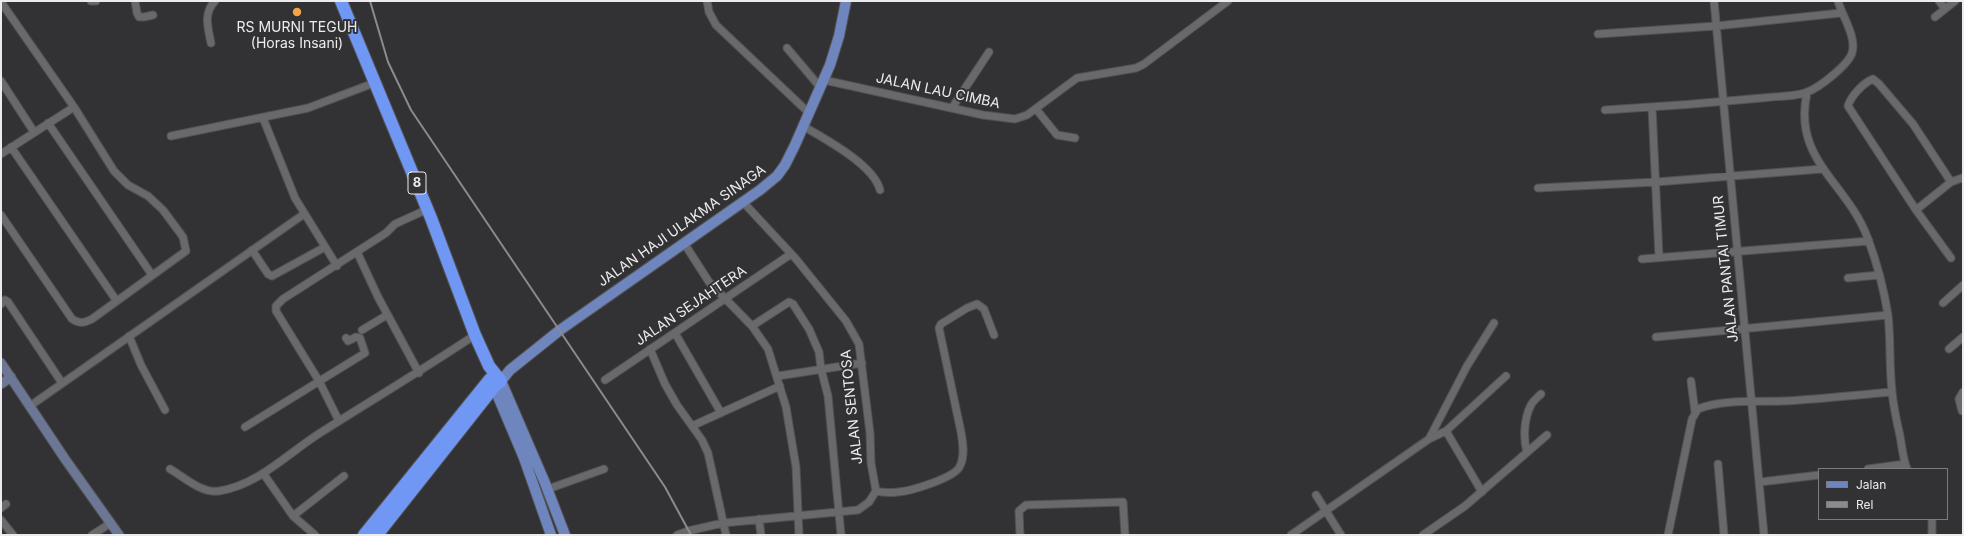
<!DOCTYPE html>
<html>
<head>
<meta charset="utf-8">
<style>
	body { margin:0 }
	#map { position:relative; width:1964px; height:536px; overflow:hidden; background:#323234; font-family:Inter,sans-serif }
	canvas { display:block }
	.frame { position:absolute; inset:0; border:2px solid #ececee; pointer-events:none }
	.legend { position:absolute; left:1818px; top:468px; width:130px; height:52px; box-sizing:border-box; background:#323234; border:1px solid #7c7c7e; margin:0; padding:5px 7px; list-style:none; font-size:12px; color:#ececee }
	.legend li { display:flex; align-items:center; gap:8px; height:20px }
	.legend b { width:20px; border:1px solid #7c7c7e }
</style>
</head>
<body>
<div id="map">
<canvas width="1964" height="536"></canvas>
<div class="frame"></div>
<ul class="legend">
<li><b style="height:5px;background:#6e85be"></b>Jalan</li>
<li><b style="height:5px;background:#8b8b8d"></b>Rel</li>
</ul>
</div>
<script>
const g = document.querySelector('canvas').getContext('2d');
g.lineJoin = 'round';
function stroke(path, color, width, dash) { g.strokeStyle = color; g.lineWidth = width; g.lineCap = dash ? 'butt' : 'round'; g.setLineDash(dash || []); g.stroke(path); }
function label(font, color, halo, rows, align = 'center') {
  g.font = font + ' Inter,sans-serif'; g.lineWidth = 4; g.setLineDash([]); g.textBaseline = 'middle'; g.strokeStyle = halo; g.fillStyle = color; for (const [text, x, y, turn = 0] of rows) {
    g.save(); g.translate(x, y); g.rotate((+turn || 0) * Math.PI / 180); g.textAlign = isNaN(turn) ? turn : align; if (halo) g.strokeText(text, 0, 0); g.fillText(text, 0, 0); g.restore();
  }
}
const street = new Path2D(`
	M91 1H96
	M135 1 137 13 139 17H144L153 15
	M707 1 709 12 716 25 809 113
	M1714 1 1764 535
	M1939 1 1945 9
	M1 2 74 107 114 171 128 185 148 196 163 210 183 237 186 251 92 319C84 323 80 324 72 319L1 215
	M1935 17 1955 1
	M1598 34 1716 26 1841 13
	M211 43C208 28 203 13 215 1
	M787 48 820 87
	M824 80 983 115 1015 119 1027 115 1077 78 1136 68 1144 64 1228 1
	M1 81 34 132
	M1807 93C1792 160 1848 183 1868 239 1877 263 1884 290 1888 315 1891 341 1889 366 1892 391 1893 406 1897 422 1900 436 1902 447 1903 459 1907 469
	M1652 107 1659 257
	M952 108 989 52
	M1036 109 1057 135 1075 138
	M1605 110C1658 107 1710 103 1762 98 1775 96 1797 97 1807 92 1819 88 1848 65 1852 53 1857 37 1842 16 1838 1
	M263 118 295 198 337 266
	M48 123 152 275
	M803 126C825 139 874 165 880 190
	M171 136 308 108 374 83
	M11 147 116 300
	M1 154 74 107
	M1538 188 1656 182 1822 169
	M1916 210 1951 182 1962 178
	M684 243 709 282 752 326 768 349 786 407 796 467 799 535
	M252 250 268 274 272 276 325 247
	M357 252 378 297 419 373
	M1951 258 1916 210 1848 106C1851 96 1863 83 1873 79L1879 84 1913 124 1951 182
	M1642 259 1869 241
	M1848 278 1879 275
	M1943 303 1963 285
	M1 304 5 300 8 302 62 383
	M752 326 789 302 793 304 809 329 819 352 821 369 828 396 841 535
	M362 330 387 315
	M675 333 721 413
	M129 336 141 365 165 410
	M1656 337 1888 315
	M650 349 665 384 677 405 702 440 708 453 726 535
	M1949 349 1963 337
	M778 376 862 363
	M605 380 791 254
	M1691 381 1695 412
	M30 406 304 214
	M1962 411 1959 399 1963 392
	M339 421 319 381 276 311V306L283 299 386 233 395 224 428 209
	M692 426 780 386
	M245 427 365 353 360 338 356 337 348 341 346 338
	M1446 431 1482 492
	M1429 439 1467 366 1494 323
	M1527 452C1523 439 1524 418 1531 405 1533 401 1538 397 1541 394
	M1718 464 1724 535
	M170 469C184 477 202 494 219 491 258 485 287 454 320 433 372 400 424 369 475 335
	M1868 469 1905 464
	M263 473 293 516 315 535
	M1760 482 1819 475
	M548 489 604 469
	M876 491C883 493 890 493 898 492 911 491 955 478 960 466 965 456 963 443 961 432L939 328 941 324 967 308 977 304 984 309 994 335
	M1316 495 1341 535
	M1 508 6 504
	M293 516 344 476
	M759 519 761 535
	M1932 519V535
	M1 520 13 535
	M92 535 111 523
	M677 535 688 531 723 523 858 510 869 502 876 491 871 463 870 433 859 344 846 321 796 259 743 202
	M1020 535 1019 511 1026 505 1123 502 1125 535
	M1291 535 1429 439 1446 431 1506 376
	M1423 535 1465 506 1547 435
	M1668 535 1692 419 1698 409C1723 399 1759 402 1784 401 1820 399 1856 395 1892 392`);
const secondary = new Path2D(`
	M1 363 65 459 119 535
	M1 384 11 377`);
const primary = new Path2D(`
	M494 387 524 458 551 535
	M565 535 545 483 501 381 510 370 560 330 760 190 777 176 785 165 795 145 830 65 839 36 846 1`);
const highway = new Path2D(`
	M341 1 431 218 475 335 489 366 501 381 494 387 377 535
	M364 535 490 379 494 377`);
stroke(street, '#515153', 9);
stroke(secondary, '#515153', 11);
stroke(primary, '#515153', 12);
stroke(highway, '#515153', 14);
stroke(street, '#69696c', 7);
stroke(secondary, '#6b7795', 9);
stroke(primary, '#6e85be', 10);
stroke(highway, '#7197f5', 12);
stroke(new Path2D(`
	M370 1 388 62 411 110 665 487 691 535`), '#8b8b8d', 2);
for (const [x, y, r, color] of [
	[297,12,5,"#f6a246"]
]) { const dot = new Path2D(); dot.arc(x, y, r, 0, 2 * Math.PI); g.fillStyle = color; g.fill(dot); stroke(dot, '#323234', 1.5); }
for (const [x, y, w] of [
	[417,183,18]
]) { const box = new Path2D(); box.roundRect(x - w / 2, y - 11, w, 22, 3); g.fillStyle = '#323234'; g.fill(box); stroke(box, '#ececee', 1); }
label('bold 13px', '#ececee', null, [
	["8",417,183]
]);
label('14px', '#ececee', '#323234', [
	["RS MURNI TEGUH",297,28],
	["(Horas Insani)",297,44]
]);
label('14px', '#ececee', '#323234', [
	["JALAN LAU CIMBA",938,91,12],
	["JALAN HAJI ULAKMA SINAGA",682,226,-35],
	["JALAN PANTAI TIMUR",1726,269,-96],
	["JALAN SEJAHTERA",691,306,-34],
	["JALAN SENTOSA",852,407,-96]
]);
</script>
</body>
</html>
